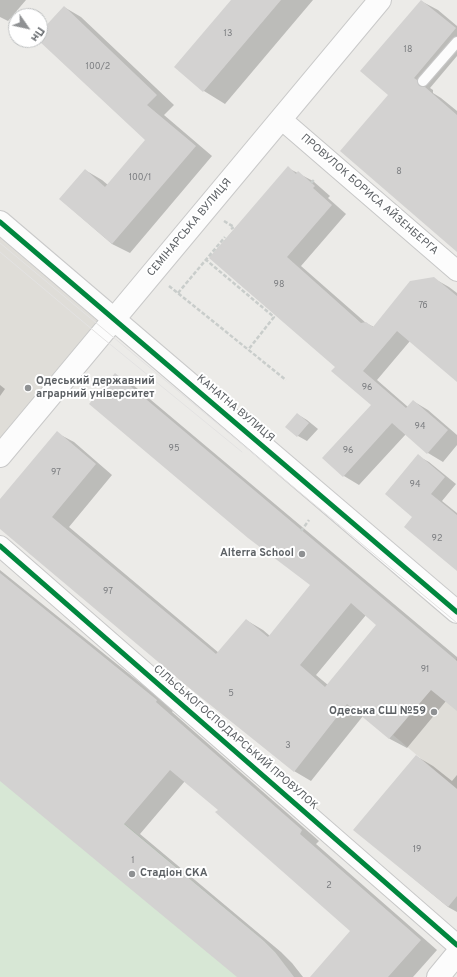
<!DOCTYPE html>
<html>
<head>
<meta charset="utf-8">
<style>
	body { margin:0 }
	#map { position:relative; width:457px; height:977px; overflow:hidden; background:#ecebe8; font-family:Overpass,sans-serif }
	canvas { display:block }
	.north { position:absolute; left:8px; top:8px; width:40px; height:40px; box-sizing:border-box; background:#fff; border:1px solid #bec0c1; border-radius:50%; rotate:124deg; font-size:11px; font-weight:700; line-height:16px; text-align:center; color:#5d6165 }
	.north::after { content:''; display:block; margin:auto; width:14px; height:18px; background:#8f9193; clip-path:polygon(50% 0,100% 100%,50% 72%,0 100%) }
</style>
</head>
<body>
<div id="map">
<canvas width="457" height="977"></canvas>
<div class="north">Пн</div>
</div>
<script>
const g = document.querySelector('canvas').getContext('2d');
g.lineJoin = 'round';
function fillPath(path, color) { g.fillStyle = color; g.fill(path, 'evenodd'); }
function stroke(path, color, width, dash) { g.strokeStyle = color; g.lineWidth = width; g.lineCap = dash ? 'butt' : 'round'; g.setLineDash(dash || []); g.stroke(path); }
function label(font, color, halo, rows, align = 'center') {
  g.font = font + ' Overpass,sans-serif'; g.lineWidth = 4; g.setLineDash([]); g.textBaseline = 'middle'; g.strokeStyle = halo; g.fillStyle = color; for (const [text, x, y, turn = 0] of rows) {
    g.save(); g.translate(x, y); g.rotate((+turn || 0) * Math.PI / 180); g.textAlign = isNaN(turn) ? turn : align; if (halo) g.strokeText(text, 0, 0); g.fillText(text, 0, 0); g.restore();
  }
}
fillPath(new Path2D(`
	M0 224 113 319 0 456Z
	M457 658V789L393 735Z`), '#dfddd8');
fillPath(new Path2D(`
	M0 719 264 941 275 952 287 968 285 977H0Z`), '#d7e7d5');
fillPath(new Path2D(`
	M0 0H26L8 21 0 17Z
	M232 0H313L225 104 204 91 175 67Z
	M421 1 438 10 457 26V56L430 88 433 90V93L441 98 457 111V250L389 95Z
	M64 7 81 17 174 105 164 115 212 156 130 253 112 244 60 199 85 170 102 180 108 185 146 140 40 40V33Z
	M288 168 313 181 330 196 328 198 346 214 301 266 366 323 374 327 433 278 449 287 457 293V380L410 341 377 380 408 407 413 401 428 410 457 435V445L443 462 428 453 406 434 359 485 344 476 324 458 372 405 336 367 210 257Z
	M115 375 132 384 457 657V710L446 701 407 748 390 739 363 716 311 781 294 771 0 528V500L57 433 74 442 112 475 69 527 219 653 246 620 263 630 270 636 311 585ZM366 615 378 624 328 685 316 675Z
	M0 385 5 389 0 396Z
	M297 414 307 420 318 429 307 441 298 436Z
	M418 456 429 462 456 484 442 501 457 513V570L413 517Z
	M0 570 174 710 172 712 319 841 316 844 437 950 413 977H312L352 931 219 810 185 781 140 834 281 952 292 963 303 977H239L0 779Z
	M416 756 433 766 452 781 457 775V912L448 907 355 830Z`), '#0003');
fillPath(new Path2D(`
	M231 0H281L203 92 174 67Z
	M421 0 456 28 414 78 417 80 419 86 425 87 457 115V252L340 151 388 95 360 71Z
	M64 6 157 95 147 105 196 146 112 244 59 199 85 169 105 187 145 140 38 40H40V32Z
	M288 166 296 174 298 171 315 186 313 188 332 205 287 257 361 323 366 322 373 327 410 281 434 277 457 296V382L397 331 363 371 406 408 413 400 448 430 427 454 392 423 343 477 322 458 371 405 331 371 335 367 209 258Z
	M115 373 457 661V711L431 690 389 739 347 704 294 772 188 687 0 529V499L57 431 96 464 52 517 216 654 246 619 268 637 310 585 248 538 89 404ZM351 603 376 625 325 687 300 665Z
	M297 413 309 423 297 437 285 427Z
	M418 454 445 477 431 494 457 515V571L404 527 412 517 385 494Z
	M0 573 157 700 156 702 302 830 300 834 421 940 388 977H310L350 931 215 812 218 810 170 770 124 824 264 941 275 952 294 977H237L0 781Z
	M416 755 457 789V896L448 907 353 830Z`), '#d3d2d1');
const lane = new Path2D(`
	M423 81 457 42`);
const street = new Path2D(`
	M281 119 457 271
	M0 546 457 945`);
const secondary = new Path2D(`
	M0 222 457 612
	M0 456 380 0
	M438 977 457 954`);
stroke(lane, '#c7c7c7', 12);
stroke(street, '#c7c7c7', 22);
stroke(secondary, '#c9c9c9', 24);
stroke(new Path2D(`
	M311 183 314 180
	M224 221 234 227 231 229
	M205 259 274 317 248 350
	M169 286 286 380
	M178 293 225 237
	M301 531 309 520`), '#c9cdcb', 2.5, [4, 2]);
stroke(lane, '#fcfcfc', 10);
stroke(street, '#fcfcfc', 20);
stroke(secondary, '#fcfcfc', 22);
stroke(new Path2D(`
	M0 243 457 623
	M0 252 100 336 242 452`), '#e3e2e2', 1);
stroke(new Path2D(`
	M0 222 457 612
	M0 546 457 945`), '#00873e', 5);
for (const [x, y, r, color] of [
	[28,388,4,"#8f9193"],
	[302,554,4,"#8f9193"],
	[434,712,4,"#8f9193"],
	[132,874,4,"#8f9193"]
]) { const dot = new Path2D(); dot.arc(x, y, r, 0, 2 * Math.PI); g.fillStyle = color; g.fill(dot); stroke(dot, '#fff', 1.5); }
label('9px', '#7c7e81', null, [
	["13",228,34],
	["18",408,50],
	["100/2",98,67],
	["8",399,172],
	["100/1",140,178],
	["98",279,285],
	["7б",423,306],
	["96",367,388],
	["94",420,427],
	["95",174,449],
	["96",348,451],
	["97",56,473],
	["94",415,485],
	["92",437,539],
	["97",108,592],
	["91",425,670],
	["5",231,694],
	["3",288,746],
	["19",417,850],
	["1",133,861],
	["2",329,886]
]);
label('11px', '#5d6165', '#fff', [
	["ПРОВУЛОК БОРИСА АЙЗЕНБЕРГА",369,195,41],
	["СЕМІНАРСЬКА ВУЛИЦЯ",190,228,-50],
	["КАНАТНА ВУЛИЦЯ",235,409,40],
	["СІЛЬСЬКОГОСПОДАРСЬКИЙ ПРОВУЛОК",235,738,41]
]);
label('bold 11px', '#5d6165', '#fff', [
	["Одеський державний",36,382],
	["аграрний університет",36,395],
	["Alterra School",294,554,"right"],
	["Одеська CШ №59",426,712,"right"],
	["Стадіон СКА",140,874]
], 'left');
</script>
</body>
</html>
